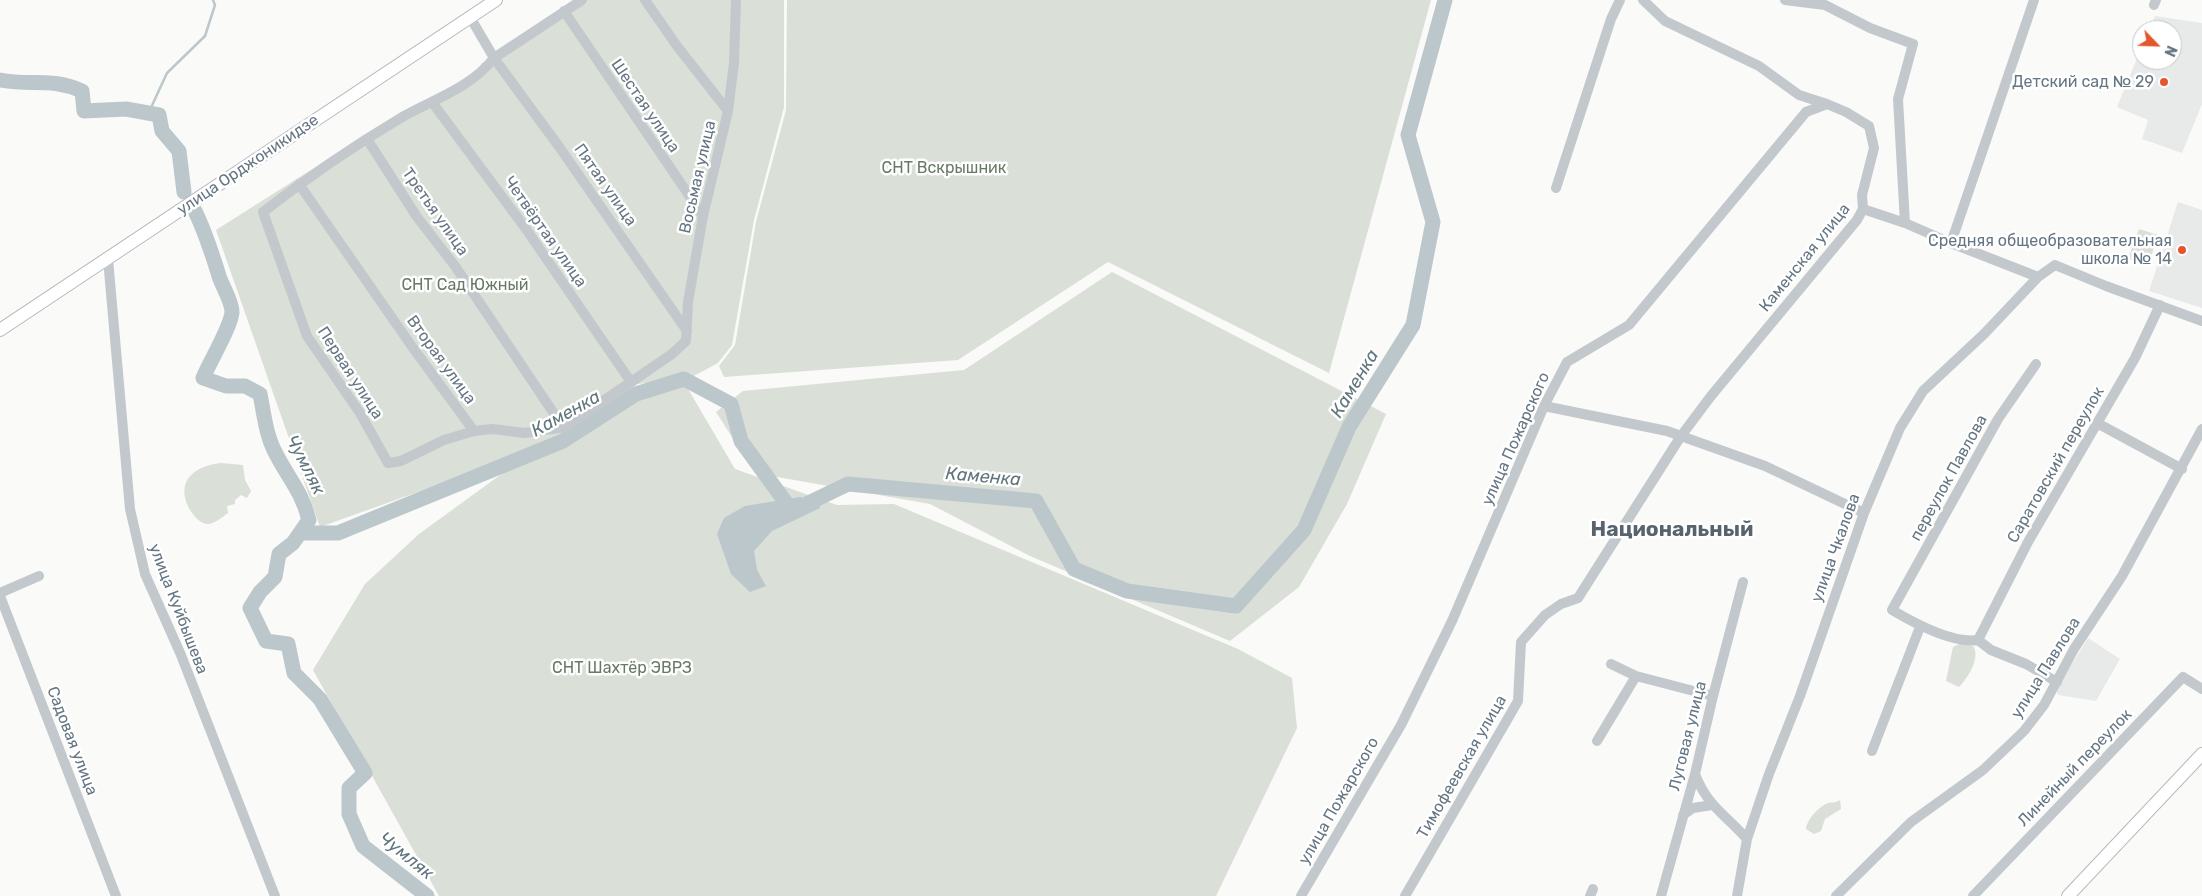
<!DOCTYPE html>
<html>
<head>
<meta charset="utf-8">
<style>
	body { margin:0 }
	#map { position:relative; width:2202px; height:896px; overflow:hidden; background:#fafaf8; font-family:Rubik,sans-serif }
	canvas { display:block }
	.north { position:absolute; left:2132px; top:20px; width:50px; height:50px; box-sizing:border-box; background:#fff; border:1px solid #c1c8cd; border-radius:50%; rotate:114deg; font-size:14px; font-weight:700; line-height:20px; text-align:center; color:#657683 }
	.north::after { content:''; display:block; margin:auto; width:18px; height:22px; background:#e4572e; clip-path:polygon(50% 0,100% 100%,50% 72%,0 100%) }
</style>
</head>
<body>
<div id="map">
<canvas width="2202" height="896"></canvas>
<div class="north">N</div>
</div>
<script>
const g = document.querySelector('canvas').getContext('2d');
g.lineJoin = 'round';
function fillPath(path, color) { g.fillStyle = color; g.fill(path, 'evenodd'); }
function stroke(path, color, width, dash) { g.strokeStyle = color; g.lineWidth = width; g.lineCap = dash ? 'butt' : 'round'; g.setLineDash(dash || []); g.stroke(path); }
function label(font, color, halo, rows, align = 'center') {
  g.font = font + ' Rubik,sans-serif'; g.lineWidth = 5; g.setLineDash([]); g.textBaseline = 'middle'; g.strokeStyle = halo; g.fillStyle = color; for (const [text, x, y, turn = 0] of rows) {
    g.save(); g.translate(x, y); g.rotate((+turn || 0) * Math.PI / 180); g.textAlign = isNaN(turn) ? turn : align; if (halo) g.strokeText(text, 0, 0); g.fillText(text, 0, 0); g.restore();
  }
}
fillPath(new Path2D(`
	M2155 16 2202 23V104L2182 153 2142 139 2148 120 2117 107 2142 46V60H2172V30H2149Z
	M2178 202 2202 210V308L2149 291Z
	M2088 638 2120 659 2096 701 2058 695 2056 690Z`), '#e8e9e9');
fillPath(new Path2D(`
	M574 0H784V107L754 220 732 345 718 363 690 378 638 384 541 448 320 527 216 230 358 140 434 98 482 68 481 64Z
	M787 0H1431L1329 373 1108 262 958 360 724 377 719 366 735 345 756 222 786 110Z
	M2139 229 2158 235 2148 266 2128 259Z
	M1112 272 1386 414 1347 504 1299 587 1230 641 1030 556 930 504 755 473 716 412 743 391 964 370Z
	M684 382 735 469 837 505 894 504 1238 649 1292 678 1297 728 1216 896H439L313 670 365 584 419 534 503 473 639 387Z
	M221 463 243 465 245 480 251 491 247 498 241 495 235 500V504L227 506 228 513C222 517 215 524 207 524 200 523 196 518 192 513 173 484 192 466 221 463Z
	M1961 643 1973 646C1981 657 1968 678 1959 687L1946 681 1953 647Z
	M1840 800 1841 809 1825 819 1821 831 1814 834 1806 829C1807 819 1819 807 1828 803 1833 802 1836 803 1840 800Z`), '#dadfd7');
fillPath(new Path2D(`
	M800 497 819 503 820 508 772 531 754 551 757 570 766 586 750 592 731 574 717 534 724 518 745 506Z`), '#bbc7cb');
stroke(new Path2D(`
	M149 112 167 73 205 36 215 5 213 0`), '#bbc7cb', 2.5);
stroke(new Path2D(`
	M0 80C32 86 50 77 82 91L84 111 126 109 159 115 162 131 179 151 184 192
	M195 211C205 232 212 253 219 276 222 286 232 301 232 312 231 327 210 361 203 378L226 386H245L260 394C264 414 266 436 276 454 289 479 302 492 309 520L293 543 279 554 275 577 260 592 250 608 266 641 288 644 294 673 320 699 365 773 349 788V814L363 846 427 896
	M301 533H338L563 441 636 394 684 379 731 404 741 441 792 511 848 484 1036 501 1074 569 1127 591 1236 606 1304 530 1349 427 1413 325 1433 222 1408 135 1445 0`), '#bbc7cb', 15);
const major = new Path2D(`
	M0 330 496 0
	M2068 896 2202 754`);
stroke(major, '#b5babe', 14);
stroke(new Path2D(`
	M582 0 494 58C470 89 431 100 399 119 352 147 307 178 263 212L307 336 360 413 388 463 401 461 444 440 474 431 492 429 525 433 565 427 672 354 686 341 688 302 703 216 728 111 734 63 736 0
	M645 0 677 46 728 111
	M1643 0 1665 21 1759 66 1799 95 1827 104
	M1785 0 1825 5 1870 28 1913 44 1898 99 1905 223
	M2154 5 2156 0
	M564 11 703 216
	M470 17 494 58 560 148 687 331
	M432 102 526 229 631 382
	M367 139 417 217 455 266 563 427
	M299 184 413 348 474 431
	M1556 188 1611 19 1620 0
	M1951 243 2038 277
	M108 259 130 509 145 574 181 655 275 896
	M2036 364 1998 419 1892 610C1914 623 1952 644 1978 640L1991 650 2026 664 2057 682
	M1544 406 1667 431 1765 466 1864 513
	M2097 423 2182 469
	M0 593 39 576
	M0 596 116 896
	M1978 640 2028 542 2135 358 2160 305
	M1611 664 1636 676
	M1597 741 1636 676 1713 696
	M1872 751 1920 627
	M1695 774C1707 806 1726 815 1747 839
	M1683 815 1693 808 1712 805
	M1301 896 1401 725 1452 621 1544 406 1567 362 1629 325 1806 112 1827 104 1846 112 1869 126 1874 148 1862 195 1863 209
	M1405 896 1518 701 1521 642 1545 615 1561 604 1578 598 1681 436 1711 396 1857 220 1863 209 1905 223 1951 243 2034 0
	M1590 896 1593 889
	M1661 896 1695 774 1713 696 1743 582
	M1737 896 1747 839 1769 774 1800 696 1864 513 1900 428 1923 391 1984 334 2038 277 2055 265 2106 286 2202 321
	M1836 896 1911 822 1983 770 2024 731 2044 705 2074 649 2122 576 2202 429
	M1973 896 2183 677 2202 689`), '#c3c8cc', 10);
stroke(major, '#fff', 12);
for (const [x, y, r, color] of [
	[2164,82,5,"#e4572e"],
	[2182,250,5,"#e4572e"]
]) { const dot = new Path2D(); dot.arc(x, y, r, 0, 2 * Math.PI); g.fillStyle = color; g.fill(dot); stroke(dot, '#fff', 2); }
label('16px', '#657683', '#fff', [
	["Детский сад № 29",2154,82],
	["Средняя общеобразовательная",2172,241],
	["школа № 14",2172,259]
], 'right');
label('16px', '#657683', '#fff', [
	["Шестая улица",645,106,56],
	["улица Орджоникидзе",248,165,-34],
	["Восьмая улица",698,177,-77],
	["Пятая улица",605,185,55],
	["Третья улица",435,212,55],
	["Четвёртая улица",545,232,55],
	["Каменская улица",1805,258,-51],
	["Вторая улица",441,360,54],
	["Первая улица",350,373,57],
	["улица Пожарского",1516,439,-66],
	["Саратовский переулок",2056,465,-60],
	["переулок Павлова",1949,478,-61],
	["улица Чкалова",1836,548,-70],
	["улица Куйбышева",178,609,69],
	["улица Павлова",2046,668,-58],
	["Луговая улица",1688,736,-76],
	["Садовая улица",72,741,69],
	["Тимофеевская улица",1462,767,-60],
	["Линейный переулок",2075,768,-46],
	["улица Пожарского",1339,801,-60]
]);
label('16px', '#687a64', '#fff', [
	["СНТ Вскрышник",944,168],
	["СНТ Сад Южный",465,285],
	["СНТ Шахтёр ЭВРЗ",622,668]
]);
label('italic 18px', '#60757c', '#fff', [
	["Каменка",1355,384,-59],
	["Каменка",566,414,-29],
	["Чумляк",305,465,63],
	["Каменка",983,477,5],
	["Чумляк",406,856,39]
]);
label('bold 21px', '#57646e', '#fff', [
	["Национальный",1672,530]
]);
</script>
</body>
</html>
